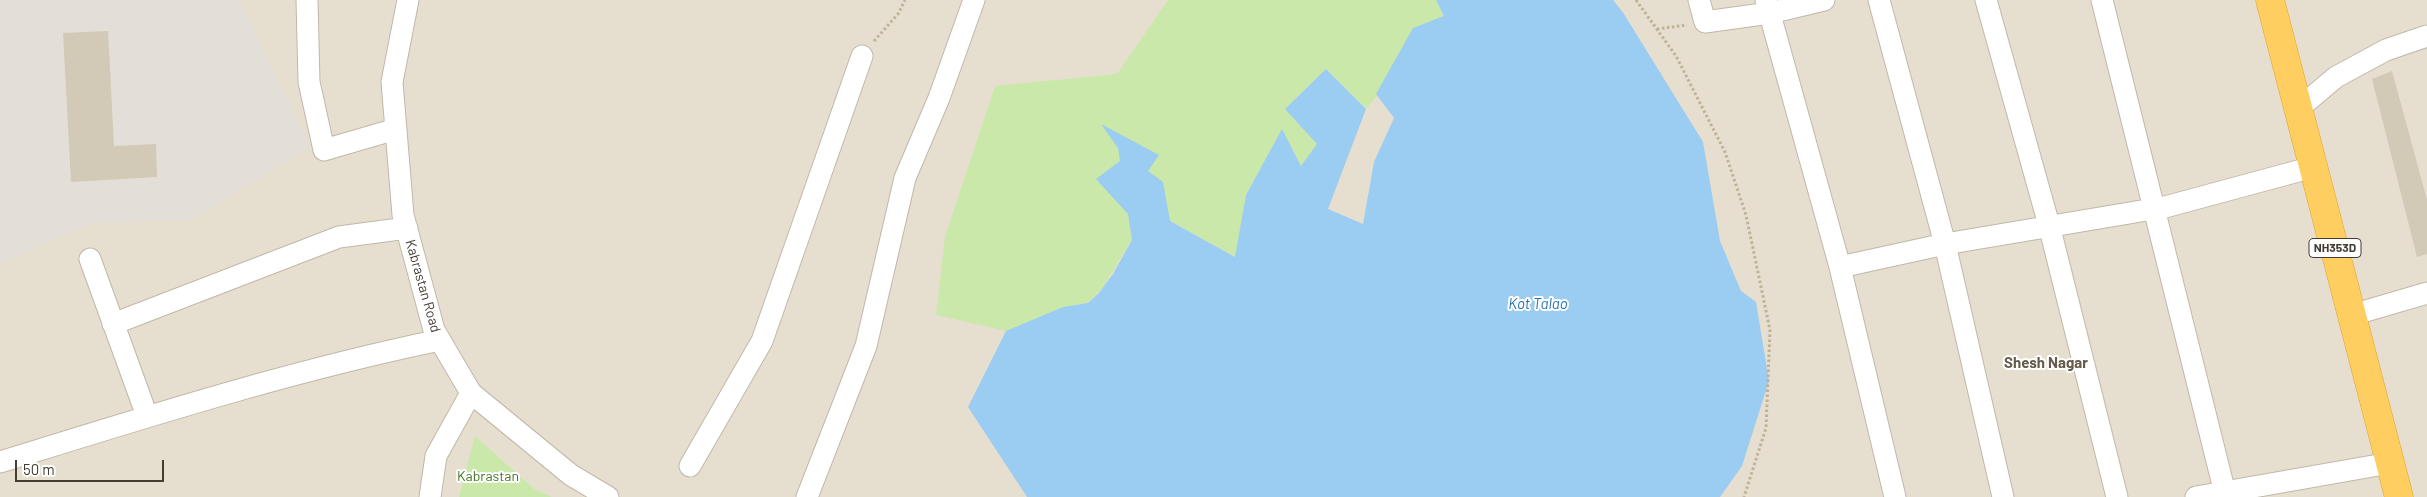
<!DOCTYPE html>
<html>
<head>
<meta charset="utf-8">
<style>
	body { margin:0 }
	#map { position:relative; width:2427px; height:497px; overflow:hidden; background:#f2ede2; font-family:Barlow,sans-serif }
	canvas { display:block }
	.scale { position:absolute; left:15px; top:460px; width:149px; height:22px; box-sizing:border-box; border:2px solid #433d33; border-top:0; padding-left:6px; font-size:15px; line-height:18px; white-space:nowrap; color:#433d33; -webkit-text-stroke:4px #fff; paint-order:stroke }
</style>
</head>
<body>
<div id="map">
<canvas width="2427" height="497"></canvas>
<div class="scale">50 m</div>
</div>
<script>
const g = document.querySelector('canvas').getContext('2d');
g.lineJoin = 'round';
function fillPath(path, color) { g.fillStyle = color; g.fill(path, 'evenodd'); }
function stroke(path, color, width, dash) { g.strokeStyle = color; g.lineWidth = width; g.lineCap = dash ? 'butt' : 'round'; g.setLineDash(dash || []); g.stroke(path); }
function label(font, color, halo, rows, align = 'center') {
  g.font = font + ' Barlow,sans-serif'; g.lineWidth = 4; g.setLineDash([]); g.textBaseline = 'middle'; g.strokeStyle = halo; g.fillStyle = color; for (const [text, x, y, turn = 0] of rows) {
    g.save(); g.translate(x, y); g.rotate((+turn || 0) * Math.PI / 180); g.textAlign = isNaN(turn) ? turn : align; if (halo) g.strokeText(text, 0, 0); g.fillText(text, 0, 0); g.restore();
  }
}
fillPath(new Path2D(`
	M0 0H2427V497H0Z`), '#e6dfd0');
fillPath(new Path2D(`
	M0 0H239L310 147 190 221 92 223 0 264Z`), '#e3ded7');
fillPath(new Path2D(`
	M1168 0H1436L1444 16 1366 109 1326 69 1285 109 1318 144 1301 166 1282 130 1246 195 1236 257 1170 221 1128 215 1132 240 1103 287 1088 303 1063 307 1006 331 936 315 945 237 995 86 1117 74Z
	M475 436 534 489 552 497H459Z`), '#cae8a9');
fillPath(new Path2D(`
	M1436 0H1613L1624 14 1703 142 1720 241 1741 291 1756 302 1769 381 1742 466 1720 497H1027L968 407 1006 331 1063 307 1088 303 1098 294 1113 274 1132 240 1128 214 1096 179 1120 161 1118 148 1101 124 1159 155 1148 171 1163 182 1170 221 1235 257 1246 195 1282 129 1301 166 1317 144 1285 109 1326 69 1366 109 1328 209 1363 224 1374 162 1394 118 1376 94 1413 28 1444 16Z`), '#9bccf1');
fillPath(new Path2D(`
	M108 31 114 146 156 144 157 177 71 182 63 33Z
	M2392 71 2427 200V254L2417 257 2372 79Z`), '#d3c9b7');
const street = new Path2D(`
	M307 0 309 82 324 150 396 129
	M408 0 392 82 403 215 434 330 471 393 571 475 608 497
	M1699 0 1705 22 1770 13 1824 0
	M1766 0 1840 267 1895 497
	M1879 0 1945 244 2003 497
	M1986 0 2049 225 2117 497
	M2102 0 2226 497
	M2298 109 2336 77 2386 50 2427 36
	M90 259 147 416
	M1840 267 1945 244 2165 207 2313 167
	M2352 315 2427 293
	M113 324 339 237 407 228
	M0 462C146 417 290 371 440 340
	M690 466 762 341 862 56
	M430 497 436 456 471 393
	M807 497 866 346 905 178 939 98 974 0
	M2196 497 2390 463`);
const highway = new Path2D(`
	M2270 0 2399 497`);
stroke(street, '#c0b8a8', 23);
stroke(highway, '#e0a32d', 29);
stroke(new Path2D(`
	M1636 0 1676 56 1725 152 1746 215 1770 330 1766 428 1744 497
	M1657 29 1687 25
	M874 41 898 14 905 0`), '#bfb196', 3, [2.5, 2.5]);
stroke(street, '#fff', 21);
stroke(highway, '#ffce60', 28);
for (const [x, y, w] of [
	[2335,248,52]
]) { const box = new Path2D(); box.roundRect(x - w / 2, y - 9.5, w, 19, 4); g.fillStyle = '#fff'; g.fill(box); stroke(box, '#433d33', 1); }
label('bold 12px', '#433d33', null, [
	["NH353D",2335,248]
]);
label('14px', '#433d33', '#fff', [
	["Kabrastan Road",423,286,74]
]);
label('14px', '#427525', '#fff', [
	["Kabrastan",488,476]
]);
label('italic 15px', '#2a74b0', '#fff', [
	["Kot Talao",1538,304]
]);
label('bold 15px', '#665b4a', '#fff', [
	["Shesh Nagar",2046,363]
]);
</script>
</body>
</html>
